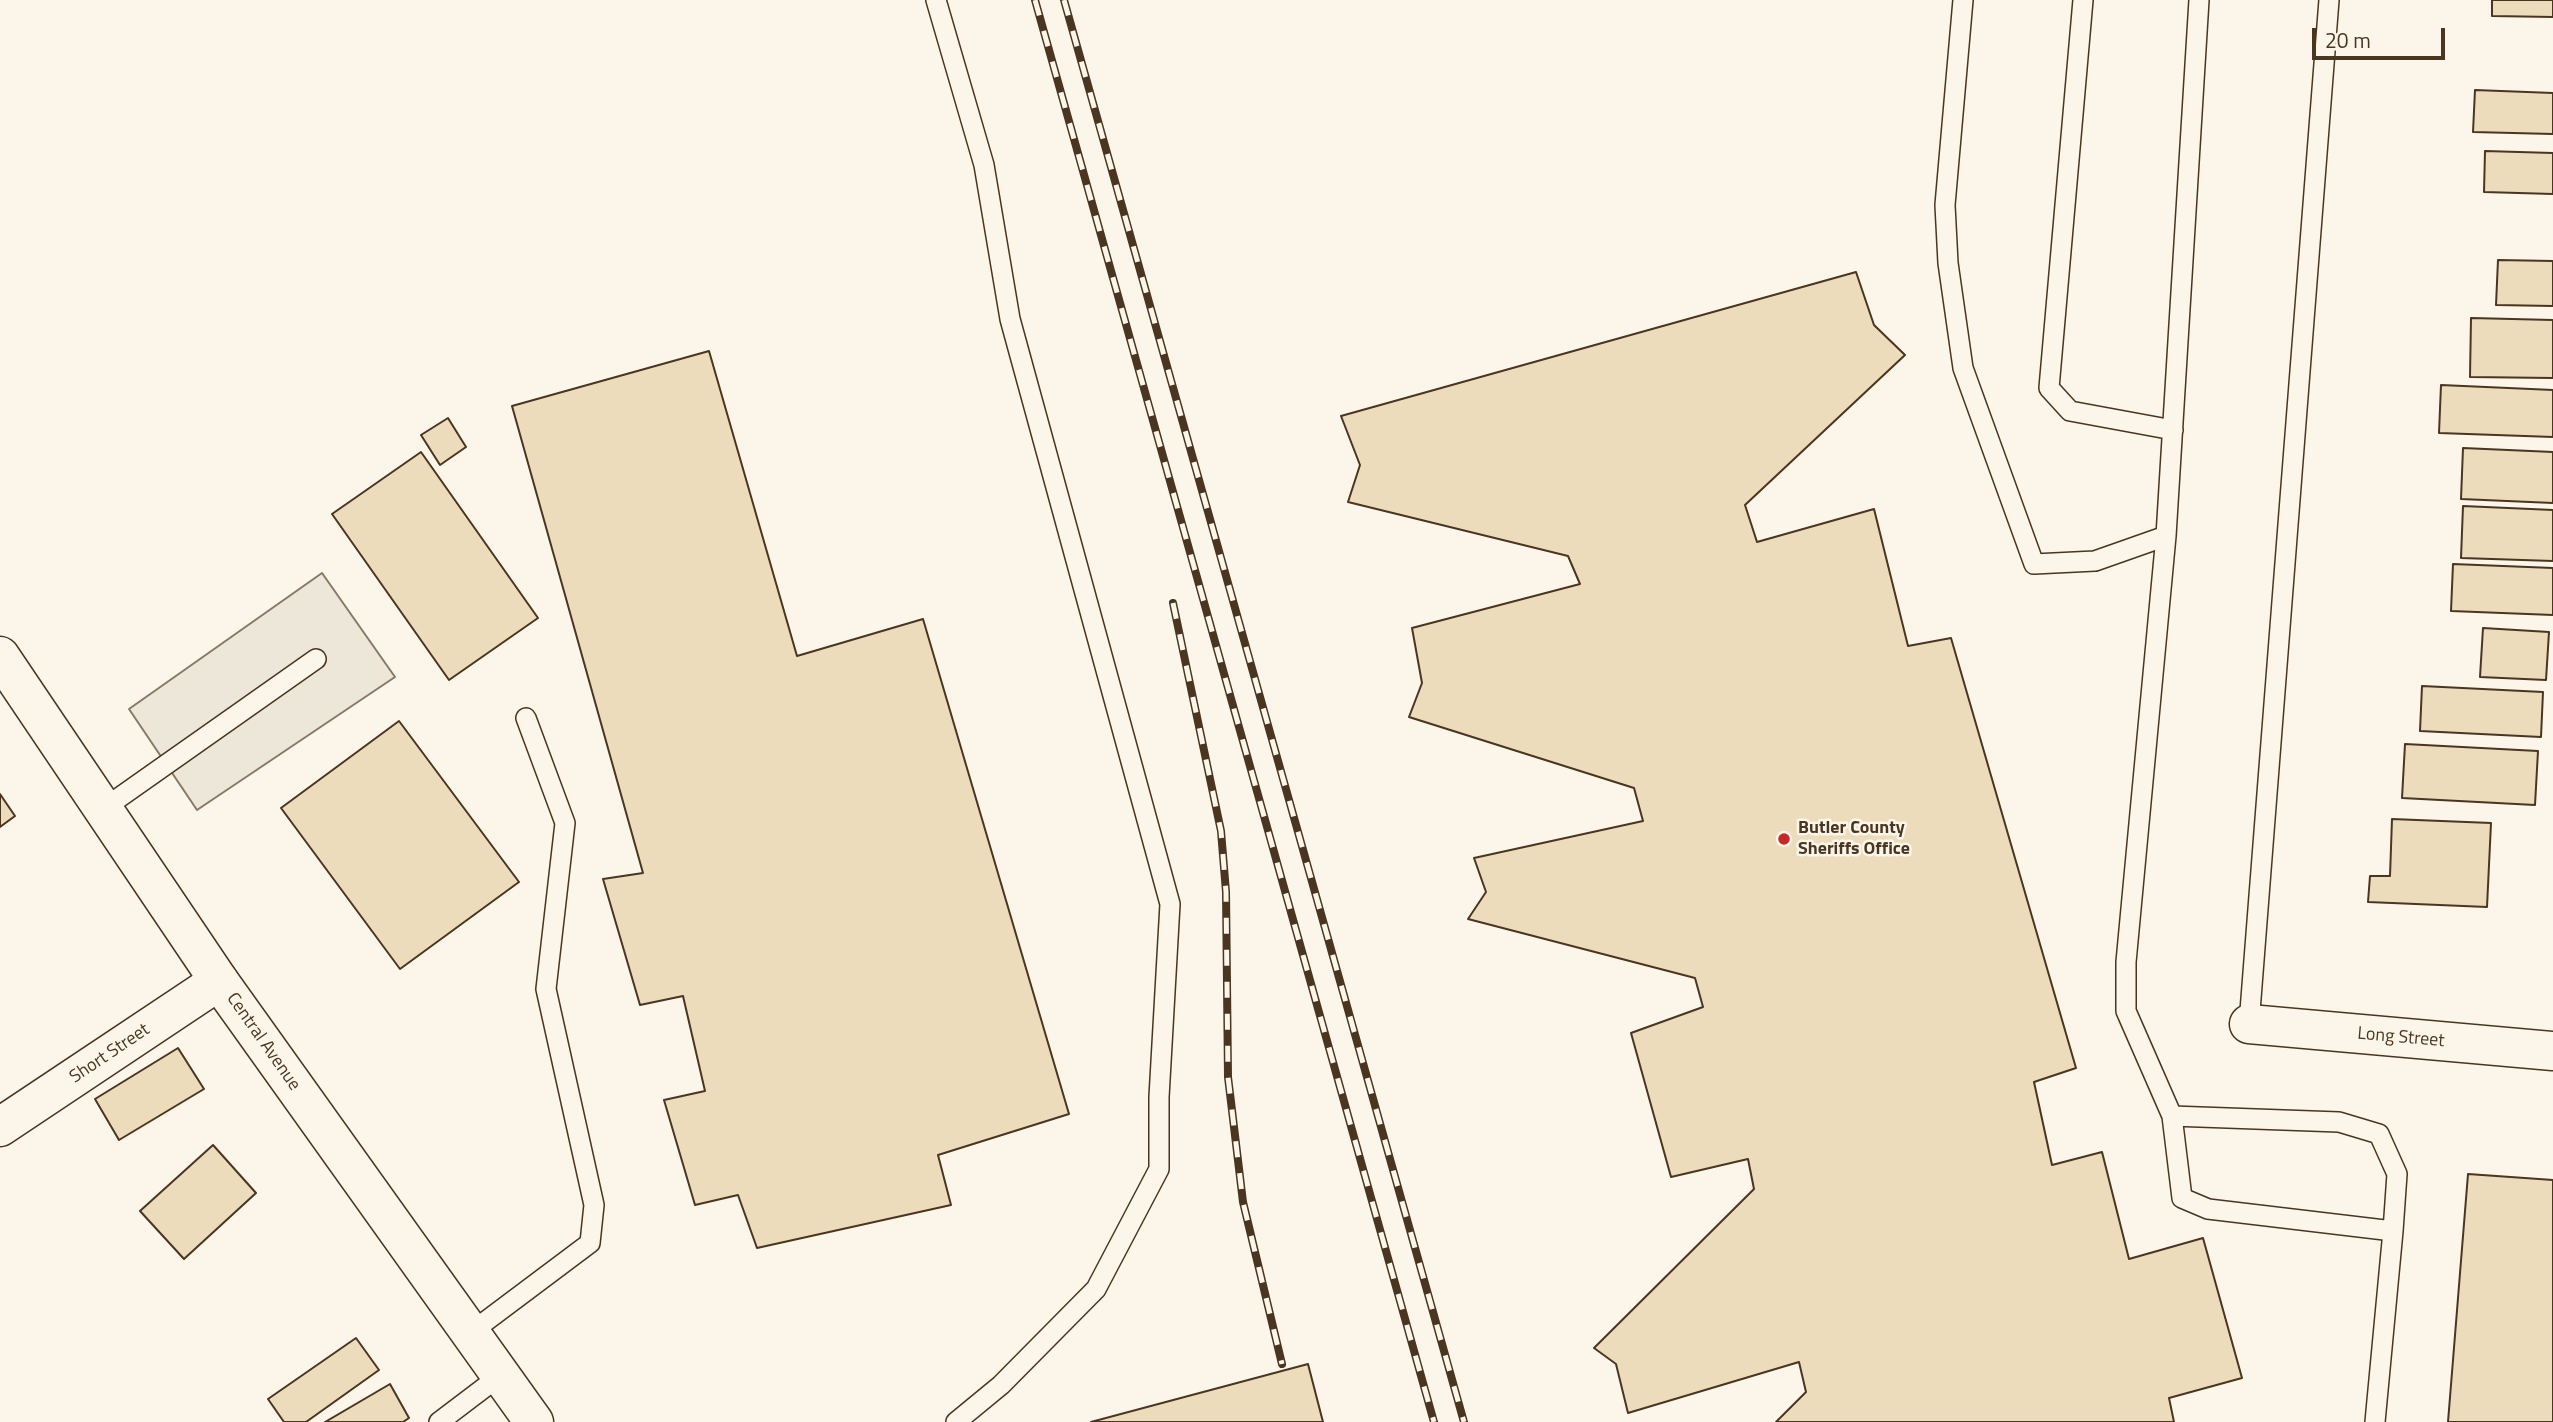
<!DOCTYPE html>
<html>
<head>
<meta charset="utf-8">
<style>
	body { margin:0 }
	#map { position:relative; width:2553px; height:1422px; overflow:hidden; background:#fbf6e9; font-family:"Titillium Web",sans-serif }
	canvas { display:block }
	.scale { position:absolute; left:2312px; top:28px; width:133px; height:32px; box-sizing:border-box; border:4px solid #4a3520; border-top:0; padding-left:9px; font-size:21px; line-height:24px; white-space:nowrap; color:#4a3520; -webkit-text-stroke:5px #fbf6e9; paint-order:stroke }
</style>
</head>
<body>
<div id="map">
<canvas width="2553" height="1422"></canvas>
<div class="scale">20 m</div>
</div>
<script>
const g = document.querySelector('canvas').getContext('2d');
g.lineJoin = 'round';
function fillPath(path, color) { g.fillStyle = color; g.fill(path, 'evenodd'); }
function stroke(path, color, width, dash) { g.strokeStyle = color; g.lineWidth = width; g.lineCap = dash ? 'butt' : 'round'; g.setLineDash(dash || []); g.stroke(path); }
function label(font, color, halo, rows, align = 'center') {
  g.font = font + ' "Titillium Web",sans-serif'; g.lineWidth = 5; g.setLineDash([]); g.textBaseline = 'middle'; g.strokeStyle = halo; g.fillStyle = color; for (const [text, x, y, turn = 0] of rows) {
    g.save(); g.translate(x, y); g.rotate((+turn || 0) * Math.PI / 180); g.textAlign = isNaN(turn) ? turn : align; if (halo) g.strokeText(text, 0, 0); g.fillText(text, 0, 0); g.restore();
  }
}
const parking = new Path2D(`
	M322 573 395 677 197 810 129 709Z`);
fillPath(parking, '#ede7d9');
stroke(parking, '#887966', 2);
const building = new Path2D(`
	M2492 0H2553V17L2492 16Z
	M2475 90 2553 93V134L2473 132Z
	M2485 151 2553 153V194L2484 192Z
	M2498 260 2553 261V306L2496 305Z
	M1856 272 1874 325 1905 355 1745 505 1757 542 1874 509 1908 646 1951 638 2076 1068 2034 1082 2052 1165 2102 1152 2129 1259 2203 1238 2242 1378 2169 1398 2174 1422H1776L1806 1392 1799 1362 1628 1413 1616 1364 1594 1348 1754 1189 1748 1159 1671 1177 1631 1033 1703 1007 1695 978 1468 919 1486 892 1474 858 1643 821 1634 788 1409 717 1422 683 1412 628 1580 584 1568 556 1348 502 1360 465 1341 416Z
	M2471 318 2553 320V378L2470 377Z
	M709 351 797 656 923 619 1069 1114 938 1155 951 1205 757 1248 738 1195 695 1205 664 1100 705 1091 683 996 640 1005 603 879 643 873 512 406Z
	M2441 385 2553 390V437L2439 433Z
	M448 418 466 447 440 465 421 435Z
	M2463 448 2553 452V503L2461 499Z
	M421 452 538 618 449 680 332 514Z
	M2463 506 2553 510V561L2461 558Z
	M2453 564 2553 568V615L2451 611Z
	M2483 628 2549 632 2546 680 2480 677Z
	M2422 686 2543 692 2541 737 2420 731Z
	M399 721 519 882 400 969 281 808Z
	M2405 744 2538 751 2535 805 2402 798Z
	M0 794 15 816 0 827Z
	M2392 819 2491 823 2487 907 2368 902 2370 876H2390Z
	M178 1048 204 1089 119 1140 95 1099Z
	M213 1145 256 1193 184 1259 140 1211Z
	M2468 1174 2553 1180V1422H2448Z
	M356 1338 379 1370 306 1422H284L268 1399Z
	M1308 1364 1323 1422H1091Z
	M390 1384 409 1418 403 1422H325Z`);
fillPath(building, '#ecdcbc');
stroke(building, '#4a3520', 2);
const lane = new Path2D(`
	M936 0 984 165 1010 319 1170 904 1159 1097V1169L1096 1289 1001 1385 956 1422
	M1963 0 1945 205 1948 263 1963 368 2034 564 2095 561 2166 536
	M2083 0 2049 388 2070 411 2173 430
	M103 809 316 659
	M2249 1024 2329 0
	M2172 1116 2339 1122 2379 1134 2397 1174 2393 1231 2208 1209 2182 1198 2172 1116 2126 1011V962L2166 536 2199 0
	M470 1333 590 1243 594 1205 546 989 565 823 526 718
	M439 1422 501 1375
	M2375 1422 2393 1231`);
const street = new Path2D(`
	M2249 1024 2553 1051
	M0 1127 219 981`);
const primary = new Path2D(`
	M0 656 219 981 534 1422`);
stroke(lane, '#4a3520', 22);
stroke(street, '#4a3520', 41);
stroke(primary, '#4a3520', 41);
stroke(lane, '#fbf6e9', 19);
stroke(street, '#fbf6e9', 38);
stroke(primary, '#fbf6e9', 38);
const rail = new Path2D(`
	M1035 0 1434 1422
	M1064 0 1464 1422
	M1173 603 1221 831 1226 892 1228 1077 1243 1202 1282 1364`);
stroke(rail, '#4a3520', 8);
stroke(rail, '#fbf6e9', 5, [16]);
for (const [x, y, r, color] of [
	[1784,839,7,"#c62828"]
]) { const dot = new Path2D(); dot.arc(x, y, r, 0, 2 * Math.PI); g.fillStyle = color; g.fill(dot); stroke(dot, '#fbf6e9', 2.5); }
label('bold 18px', '#4a3520', '#fbf6e9', [
	["Butler County",1798,829],
	["Sheriffs Office",1798,850]
], 'left');
label('18px', '#4a3520', '#fbf6e9', [
	["Long Street",2401,1038,5],
	["Central Avenue",263,1042,55],
	["Short Street",110,1054,-34]
]);
</script>
</body>
</html>
